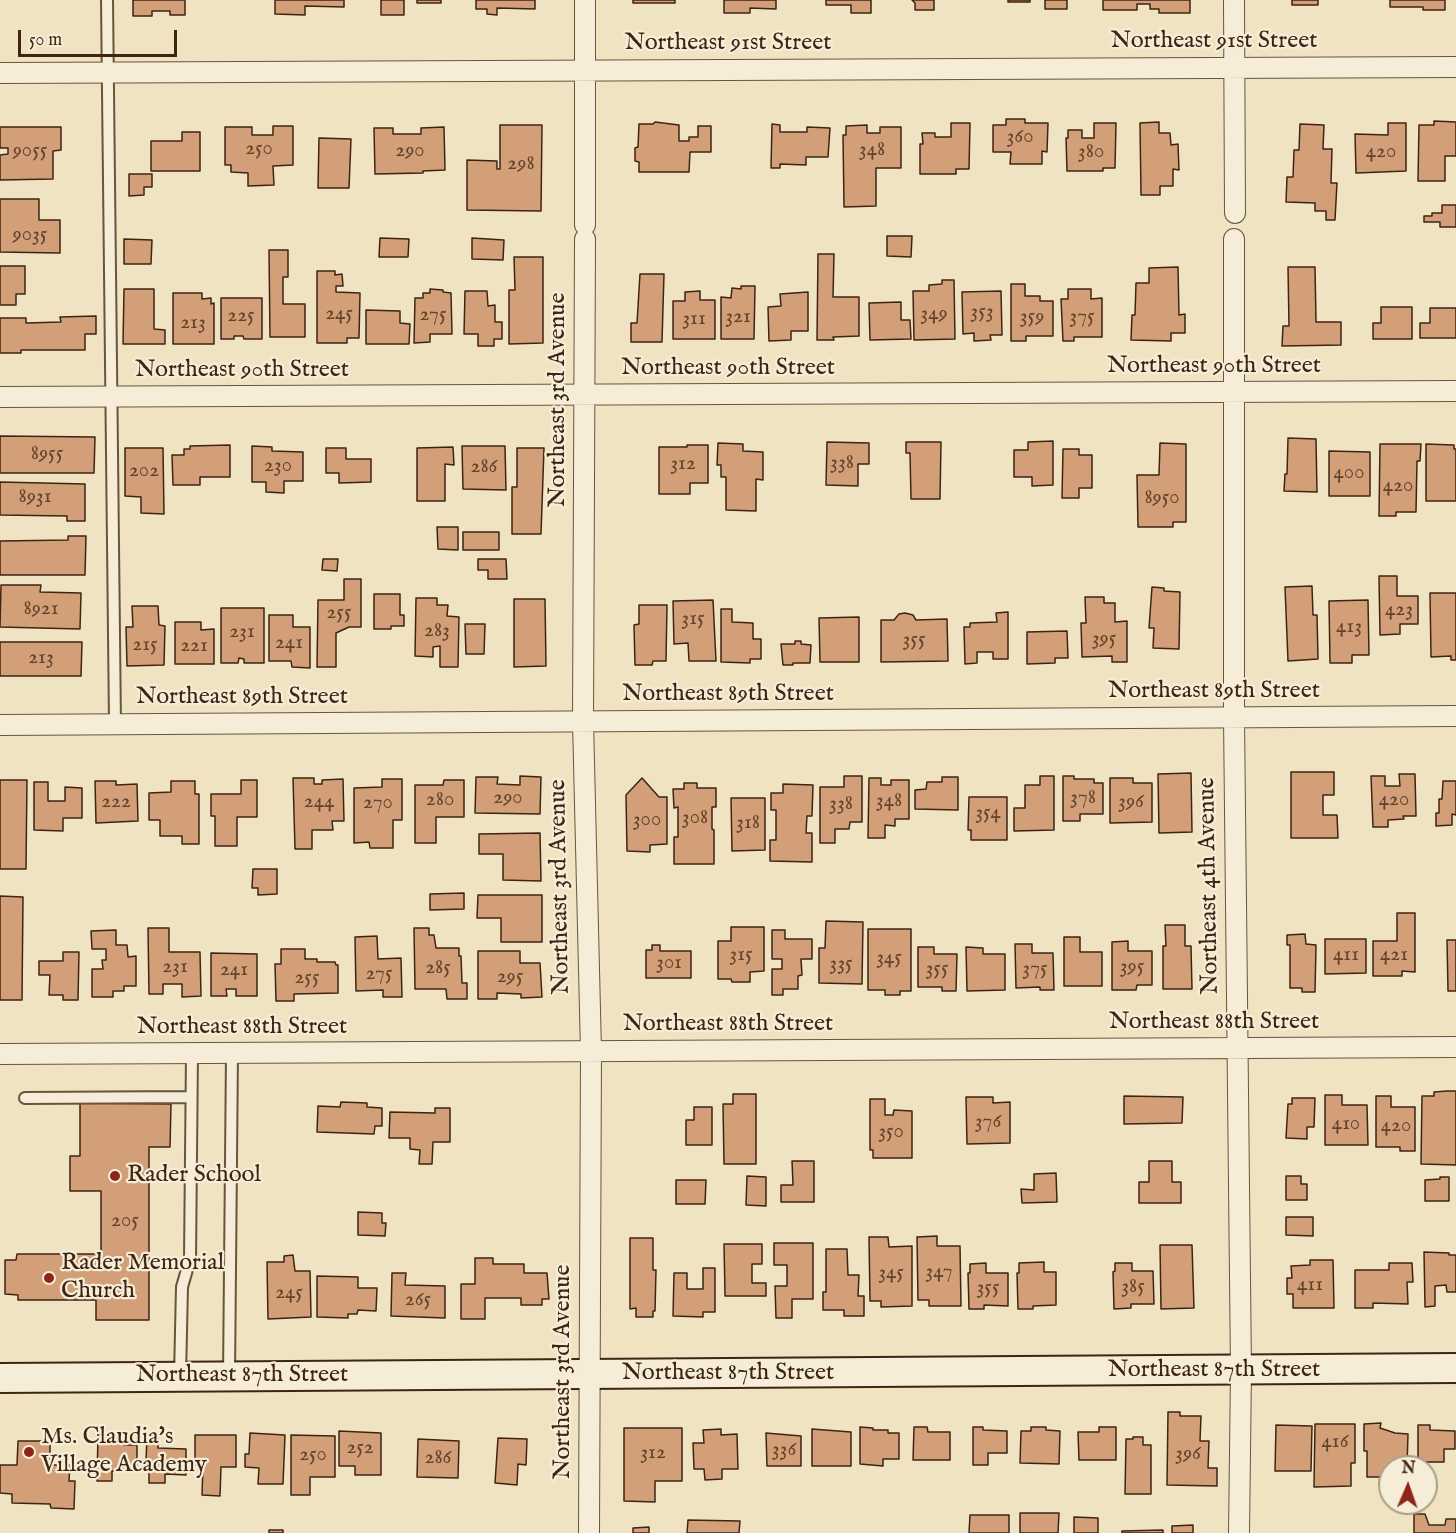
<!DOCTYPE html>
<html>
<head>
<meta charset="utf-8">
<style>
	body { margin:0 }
	#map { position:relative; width:1456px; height:1533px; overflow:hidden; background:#f0e3c1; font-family:"IM FELL English",serif }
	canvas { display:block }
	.north { position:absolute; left:1378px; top:1455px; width:60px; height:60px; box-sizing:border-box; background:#f5edd7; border:2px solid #ac9d89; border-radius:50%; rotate:2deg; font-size:16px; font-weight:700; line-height:24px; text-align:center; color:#3e2513 }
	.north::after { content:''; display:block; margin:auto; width:21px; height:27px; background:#8f2418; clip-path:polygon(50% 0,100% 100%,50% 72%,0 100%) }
	.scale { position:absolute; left:18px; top:30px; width:159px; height:27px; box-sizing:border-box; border:3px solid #3e2513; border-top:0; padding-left:8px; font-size:18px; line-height:21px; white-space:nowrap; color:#3e2513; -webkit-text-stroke:4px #f5edd7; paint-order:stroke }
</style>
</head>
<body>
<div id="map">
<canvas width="1456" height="1533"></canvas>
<div class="north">N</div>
<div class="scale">50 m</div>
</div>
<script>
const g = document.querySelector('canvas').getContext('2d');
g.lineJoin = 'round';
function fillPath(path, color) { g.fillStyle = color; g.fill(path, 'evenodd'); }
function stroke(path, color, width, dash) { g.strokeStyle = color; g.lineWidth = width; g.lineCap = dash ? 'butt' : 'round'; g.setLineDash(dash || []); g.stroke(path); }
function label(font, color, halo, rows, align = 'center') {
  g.font = font + ' "IM FELL English",serif'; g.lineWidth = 4.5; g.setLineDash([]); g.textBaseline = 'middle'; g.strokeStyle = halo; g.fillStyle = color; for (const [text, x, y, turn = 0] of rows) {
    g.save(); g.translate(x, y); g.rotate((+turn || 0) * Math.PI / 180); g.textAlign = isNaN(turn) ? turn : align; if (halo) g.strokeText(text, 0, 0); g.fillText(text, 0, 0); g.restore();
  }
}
const building = new Path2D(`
	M133 0H185V15H170V11H152V16H133Z
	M275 0H344V7L305 6V15L275 14Z
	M381 0H404V15H381Z
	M417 0H441V3H417Z
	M476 0H535V9L497 8V15L487 14V9H476Z
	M633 0H675V3H633Z
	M724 0H776V9L750 8V13H724Z
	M826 0H871V13H851V5H826Z
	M912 0H934V10H915V3Z
	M1008 0H1030V2H1008Z
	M1045 0H1067V9H1045Z
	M1103 0H1190V13H1159V9H1150V4H1137V10H1103Z
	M1292 0H1318V5H1292Z
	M1390 0H1445V10H1423V7H1390Z
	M1006 119H1025V123H1048L1047 152 1042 151V164H1010L1011 152H993V125H1006Z
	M1434 121 1456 122V156H1445V181H1418L1419 125H1434Z
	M655 122 679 125V141H689V137H698V126H711V152H690L689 172H639V162L635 161V148L638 147 639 124H653Z
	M1159 122V133H1170L1171 145 1178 144 1179 170 1173 169V186H1160V195H1141L1140 123Z
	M951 123H970L969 169H956V174H920V144H923L922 133H935V137H951Z
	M1094 123H1116L1115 168H1103V171H1067L1066 138H1068V130H1082V138H1094Z
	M1388 123H1406V171L1356 173 1355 134 1388 135Z
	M772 124 780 125V132H807V127L830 128 828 157H806V165L780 164V168H771Z
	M1300 124 1324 125 1323 149H1332L1331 183H1337L1335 220H1326V211H1315V203L1286 202 1287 177H1293L1294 150H1299Z
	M500 125H542L541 211 467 210V160L497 161V169H500Z
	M867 125V133H880V127H901V168H876V206L844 207 843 135H846V126Z
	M273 126H293V165L273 166 274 185 248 186V173L231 172V165H225V127H252V135H273Z
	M0 127H61V150L53 151V179L0 180V155L8 154V148H0Z
	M444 127 445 170 423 171V173L375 174 374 128H393V134H421V128Z
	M182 132H200V171H151V141H182Z
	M319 138 351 139 349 188H318Z
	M129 174H152V187H144V195L129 196Z
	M0 199H39V220H60V253L0 252Z
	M1442 205H1456V227H1440V222H1424V216H1432V213H1442Z
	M887 236H912L911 257 887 256Z
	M380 238 409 239 408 257H379Z
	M472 238 504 240 503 260 472 259Z
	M124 239 152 240 151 264H124Z
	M269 250H288V277H283V304H305V337H270Z
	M818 254H834L833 297H859V336L833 337 834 340H817Z
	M514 257H543V343L509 344V290H515Z
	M0 266H25V294H16V305H0Z
	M1178 267 1179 315 1185 314V333H1171V341L1131 340 1132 315H1135L1136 283H1149V268Z
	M1288 267H1315L1316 322H1341V345L1282 346 1283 326H1289Z
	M317 271H335V275L342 274 343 286H336V292L360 293 359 338H347V343H317Z
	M640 274H664L662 342H631V323H637Z
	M942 280H954L955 339 914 340 913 291H929V285L942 284Z
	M1011 284H1025V296H1040V301H1053V336H1026V341H1011Z
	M741 286H755L754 339H721V297L731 298 732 288 741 289Z
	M124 289H154V329L165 330V344H123Z
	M430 289 443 290V292L451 293 452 334H430V342L414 343 415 298H423V293H430Z
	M1068 289H1091V299L1102 298V337H1074V341H1063L1061 299H1068Z
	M465 291H487L488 306 495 305V322H502V339H494V346H478V334H464Z
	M700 291V300H715V339H673V301H685V292Z
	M1001 291 1002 335H990L991 340 974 341V333L963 334 962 292Z
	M808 292V331H791V340L769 341 768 307 781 306 780 294Z
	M173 293H202V299L211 298V304L214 303V344H173Z
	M221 298H262V339H244L243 336H234V339H221Z
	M901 302V320H910L911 339 870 340 869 303Z
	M1381 307H1412V339H1373V323H1381Z
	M1430 308H1456V338H1420V323H1430Z
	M366 310 400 311V323L410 324 409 344H366Z
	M96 316V334H85V350H21V353H0V318H26V323L61 322 60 317Z
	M0 436 95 437 94 473H0Z
	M1288 438 1316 439 1317 492 1284 491 1285 474H1287Z
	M1053 441V485L1032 486V477H1014V450H1028V442Z
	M827 442 869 443V464H858V486L826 485Z
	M906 442H941L940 499H911L910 453H906Z
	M718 443 743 444V451L763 452V480L756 479V511L726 510V477H721V465H717Z
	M1160 443 1186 444V522H1173V527H1138L1137 475H1159Z
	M1380 444H1421L1420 461H1417L1416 512H1396V516H1379Z
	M1426 444 1454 445V449H1456V501H1426Z
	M230 445V477H200V485H173L172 455H184V449H190V446Z
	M687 445H708V483H690V494H659V447H687Z
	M252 446 272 447V451L303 452V481H284V493L266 492V482H252Z
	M462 446H505L506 490 463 489Z
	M453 447 454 465 445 464V501H417V448Z
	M125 448H163L164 514 141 513V497L125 496Z
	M326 448H346V459H371V482L339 483V473H326Z
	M517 448H544L541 534H512V487H517Z
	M1063 449H1079V455H1092V488H1079V498H1062Z
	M1329 451 1370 452V496H1329Z
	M0 482 85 484V521H67V516L0 515Z
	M437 527H458V550L438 549Z
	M463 532H499V550H463Z
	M68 536H86L85 575H0V541L68 540Z
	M323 559H338L337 571 322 570Z
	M478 559H506L507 579H488V570H478Z
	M1379 576H1397V596H1418V624H1400V634L1380 635Z
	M344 579H361V627H349L336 633V667H317L318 600H344Z
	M1 585H41L40 592 81 593 80 629 0 627Z
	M1312 586 1313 615H1317L1318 659 1288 661 1285 587Z
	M1152 587 1164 588V591L1180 592 1179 649 1153 648 1154 628H1149Z
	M1430 593H1456V660H1451V656L1431 657Z
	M374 594H400V615H404V626H391V629H374Z
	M1085 597H1104V603H1115V622L1127 621V662H1112V656L1082 657 1081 623H1086Z
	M416 598H437V605H448L447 616 459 617 458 667H440V646L433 647V657L415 656Z
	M514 599H545L546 666 514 667Z
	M713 600 716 661H689L688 643 674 644 673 601Z
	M1368 600 1369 655H1352V663H1330L1329 601Z
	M639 605H667L666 661H653L652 665H635L634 625 639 624Z
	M132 606H158L159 625 165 626 164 665 127 666 126 627H133Z
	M221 608H264V663H244V659L239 658 238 663H221Z
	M721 609H732V622L753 623V639H761V659H750V663L721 662Z
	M1008 612V659H993V652H977V663L965 664 964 627H970V623L997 622 996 613Z
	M905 613 913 615 916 620 947 619 948 661 881 662V620H894L899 614Z
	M269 615H293V627H310V668L292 667 291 661H269Z
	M859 617V662H820L819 618Z
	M175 622H201V630L214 629V664H175Z
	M465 624H485L484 654H466Z
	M1067 631 1068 658H1055V663L1027 664V632Z
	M795 641H801V644L811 645 810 663H793V665H783L781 644H795Z
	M0 642H82L81 676H0Z
	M1291 772H1334V795H1323V815H1337L1338 838H1291Z
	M1191 773 1192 832 1159 833 1158 774Z
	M1399 774H1415L1416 816H1403L1404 819 1388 820V827H1373L1371 776H1385V786H1400Z
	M520 776 541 777 540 814 475 813 476 777H498L497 784 520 785Z
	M844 776H862V822H850L849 829H835V843H820V787H844Z
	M1040 776H1054V830L1014 831V808H1025V785H1040Z
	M1063 776H1074V779H1094V783H1103V814H1080V821H1063Z
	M942 777H958V810L915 809V790L926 789 927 782H942Z
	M293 778H314V784H322V780L343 779 344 821H332L333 830H312V849H295Z
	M642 778 659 797H667V844L650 845V852L627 851 626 795Z
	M869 778H881V785H891V780H909V819H895V826L885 825V838H868Z
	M1110 778H1133V783H1152V822L1110 823Z
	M382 779H402V820H393V848H370L369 842 354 843V788L382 787Z
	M0 780H27L26 869H0Z
	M241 780H257V817H237V846H215V816H211V794H241Z
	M444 780H464V817H436V843H415V785H443Z
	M95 781H116V785L137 784 138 821 96 823Z
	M171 781H195V794H199V844H182V836H160V820H149V793L171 792Z
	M1443 781H1456V815L1452 814V825L1436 826V813H1439V799H1442Z
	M34 782H48V801H65V787L82 788V818H63V831L34 830Z
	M684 783H697V788H716V807H712V829L714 830V864H674V837H678V807L674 808 673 789H684Z
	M783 784 813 785 812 816H807L806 833H812V862L770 861V840H776V810H771V793H783Z
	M969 797H1007V840H971V830H968Z
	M731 798H765V850L732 851Z
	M540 833 541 881 503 880V854H479V834Z
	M253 869H277V894L258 895V888H252Z
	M464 893V909L430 910V894Z
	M478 895H542V942H501V918H477Z
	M0 896 23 897 22 1000H0Z
	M1397 913H1415V972L1402 971V976H1373V941H1397Z
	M826 921 863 922 862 984 819 983V948H825Z
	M1165 925H1185V946H1191L1192 989H1163V946H1166Z
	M731 927H764V971L750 972V982H732L731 979H718V941H731Z
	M148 928H169V952H200L201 996 182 997V984H163V994H149Z
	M414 928H429V935H434L436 948H459V956H461L462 983H467V999H447L446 989H415Z
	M868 929H911V991H900V995H885V990H868Z
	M116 930V945H127L128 957 136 956V986H124V991H113V997H92V969H103L102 960H106V949H92L91 931Z
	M772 930H785V939H812V959H801L802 975 798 976V989H783V995H772V969H782V959H772Z
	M1305 934 1306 944 1316 945 1315 992H1302V988H1290V945H1287V935Z
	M377 936 378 959 401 958 402 997H383V990L356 991 355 937Z
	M1064 937H1080V952H1102V986H1064Z
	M1325 939H1366V973L1325 974Z
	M1447 940H1456V991H1448Z
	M1128 941V951H1152V985H1137L1136 990H1112V942Z
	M1015 944H1032V953H1053L1054 990H1040V987L1016 988Z
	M652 945H660V951H691V978H646V950H652Z
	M918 947H934V954H957L956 991H942V987H918Z
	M966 947 983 948V954H1005V990L967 991Z
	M281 949H305V959H317V962H335L336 965H338V993L294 994V1001H276L275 964H281Z
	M478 951H520V963H540L542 997 521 998V994L497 993V999H478Z
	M63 952H79L78 1000H63V995H49L50 975H39V961H63Z
	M211 953 257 954V996H236V989H226L227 996H211Z
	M1447 1091H1456V1165L1421 1164 1422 1096H1434V1092Z
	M733 1094H756V1164H724L723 1104H733Z
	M1325 1095H1342V1105H1367L1368 1145H1325Z
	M1124 1096 1183 1097 1182 1123 1124 1124Z
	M1376 1096H1391V1107H1415V1151H1400V1147H1376Z
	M966 1097H993V1103L1010 1102V1143L967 1144Z
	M1292 1098H1315L1314 1127H1307V1139L1286 1138 1288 1104H1292Z
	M870 1099H885V1115H893L894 1110 912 1111V1158H873V1150H870Z
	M341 1102 367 1103V1107L382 1108V1126H375L374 1134 317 1132 318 1106 340 1107Z
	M80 1103 171 1104 170 1147H149V1320H96V1300H18V1295L5 1294V1260H16L17 1254H101V1191H70V1156H80Z
	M694 1107H712V1145H686V1120H694Z
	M435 1108H450V1142H433L432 1164H419L420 1150 410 1149V1138H389L390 1112 435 1113Z
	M792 1161H814V1202H781V1185H793Z
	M1149 1161H1172V1182H1181V1203H1139V1182H1149Z
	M1056 1173 1057 1202 1022 1203 1021 1189 1034 1190V1174Z
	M747 1176 766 1177V1206L746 1205Z
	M1286 1176H1301V1184H1307V1200H1286Z
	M1440 1177H1449V1201H1425V1180L1440 1179Z
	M676 1180H706L705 1204H676Z
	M358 1212 382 1213V1223H386L385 1236 358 1235Z
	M1286 1217H1313V1236L1286 1235Z
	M937 1236V1246H960L961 1306H929V1300H918L917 1237Z
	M869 1237H888L889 1247 912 1246V1306L881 1307V1301H870Z
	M630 1238H653V1270H656L655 1311H653V1317H636V1308L630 1309Z
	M774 1243H813V1299H792V1318H776L775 1286H787V1265H774Z
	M724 1244H762V1264H752V1283H766V1296H725Z
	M1160 1245H1192L1194 1308 1161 1309Z
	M826 1249H847L848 1275H859L858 1296H864V1316H844V1310H823V1292H826Z
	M1424 1252 1449 1253V1255H1456V1292H1447L1446 1285 1435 1286V1306L1425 1307Z
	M293 1255 295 1271H310L311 1317 268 1319 267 1262H284V1256Z
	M475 1258H493V1264H524V1273H547L549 1299H542V1305H521V1298H485V1319H461V1284H475Z
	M1310 1260H1333L1334 1308H1293V1294H1287V1278H1292L1291 1266 1310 1265Z
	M1044 1262V1272H1056V1305L1033 1306V1309H1018L1017 1273H1019V1263Z
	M986 1263V1273H1008V1306L984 1305V1309H969L968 1273H970V1264Z
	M1115 1263H1132V1271H1153L1154 1304H1131V1308L1114 1309 1113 1272 1115 1271Z
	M1389 1263H1412L1413 1282H1407L1408 1304 1373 1303V1308H1355V1270H1389Z
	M703 1268H715V1312H703V1317L673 1316 674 1273H687V1289H703Z
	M392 1273H406L405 1285 445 1286V1318L391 1316Z
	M317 1276 358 1277V1288H377L376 1311 358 1310 357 1314H348V1318L317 1317Z
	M1168 1412H1180V1416H1201L1200 1441H1209L1208 1468H1217V1486L1167 1485Z
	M1381 1423 1380 1428 1395 1433 1408 1434 1407 1467H1390V1477H1367V1451H1364V1424Z
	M1315 1424H1355V1463H1351V1486L1314 1487Z
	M1276 1425 1312 1426 1311 1471H1275Z
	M1418 1425H1430V1430L1455 1431V1449H1444V1462H1418Z
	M860 1427 873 1428V1430H888V1433H899V1459H883V1466L860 1464Z
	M914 1427H927L928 1432H950V1460H913Z
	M973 1427H983V1430L1007 1431V1453H988V1465H973Z
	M1031 1427H1046V1430L1060 1431 1059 1464 1020 1463 1021 1431H1031Z
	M1099 1427H1116V1460H1079L1078 1432H1099Z
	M624 1428H682V1481H655V1502L624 1501Z
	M721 1429V1435L737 1434 738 1469H722V1479L705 1480 704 1469H694L693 1443H704L703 1430Z
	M812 1429 851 1432V1466H812Z
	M339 1431 381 1433V1475H355V1466H339Z
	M250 1433 285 1435 283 1484H258L259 1468 245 1467V1454H249Z
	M766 1433 801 1436V1466H767Z
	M98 1434H110V1439H124V1445H137V1471H112V1481H97Z
	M147 1435H158V1448L186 1449V1475L165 1474V1483H149V1462H146Z
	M195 1435H236V1467H221L220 1496 202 1495 203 1465H195Z
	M291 1435 335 1436V1477H310V1495H291Z
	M1133 1437H1143V1445H1151V1494H1125L1126 1439H1133Z
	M498 1438 527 1439 526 1465 518 1464 517 1485 495 1483Z
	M418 1439 459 1441 458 1478 417 1477Z
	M18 1441H50V1465H70L69 1481H75L74 1509 51 1508 50 1504 12 1503V1494L0 1493V1465H17Z
	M1020 1513H1059L1058 1533H1020Z
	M1414 1514H1425L1429 1525H1445L1446 1519H1456V1533H1414Z
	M970 1515H1009V1533H969Z
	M1074 1517 1098 1518V1533H1074Z
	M688 1520 740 1521 739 1533H687Z
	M1193 1525V1533H1172V1526Z
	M649 1527V1533H633V1528Z
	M269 1530H283V1533H269Z
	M1163 1530V1533H1122V1531Z`);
fillPath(building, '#d39f78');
stroke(building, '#3e2513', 1.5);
const lane = new Path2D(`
	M107 0 115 724
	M25 1098 191 1097
	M180 1376 182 1287 190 1259 192 1053
	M229 1376 232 1053`);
const street = new Path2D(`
	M1234 0 1235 213
	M0 73 1456 67
	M585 225V0
	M585 239 583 721 591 1052 589 1533
	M1234 239V717L1241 1371 1239 1533
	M0 397 1456 391
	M0 725 1456 716
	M0 1054 1456 1047`);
const secondary = new Path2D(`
	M0 1378 1456 1368`);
stroke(lane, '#6a543e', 14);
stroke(street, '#6a543e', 22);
stroke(secondary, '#3e2513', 32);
stroke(lane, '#f5edd7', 10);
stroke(street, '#f5edd7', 20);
stroke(secondary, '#f5edd7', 28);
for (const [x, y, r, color] of [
	[115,1176,6,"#8f2418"],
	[49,1278,6,"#8f2418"],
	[29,1452,6,"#8f2418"]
]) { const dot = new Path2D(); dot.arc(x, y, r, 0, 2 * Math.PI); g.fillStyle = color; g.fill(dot); stroke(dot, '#f5edd7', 2); }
label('21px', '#63442c', null, [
	["360",1020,138],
	["250",259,150],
	["348",872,151],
	["9055",30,152],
	["290",410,152],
	["380",1091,153],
	["420",1381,153],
	["298",521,165],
	["9035",30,236],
	["353",982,313],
	["245",339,315],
	["349",934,315],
	["275",433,316],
	["225",241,317],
	["321",738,318],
	["359",1032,318],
	["375",1082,318],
	["311",694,320],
	["213",193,324],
	["8955",47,455],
	["338",842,464],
	["312",683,465],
	["230",278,467],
	["286",484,468],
	["202",144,472],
	["400",1349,474],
	["420",1398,487],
	["8931",35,498],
	["8950",1162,499],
	["8921",41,610],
	["423",1399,611],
	["255",339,614],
	["315",693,620],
	["413",1349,628],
	["283",437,632],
	["231",242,633],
	["395",1104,640],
	["355",914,641],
	["241",289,644],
	["215",145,646],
	["221",194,647],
	["213",41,659],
	["290",508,799],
	["378",1083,799],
	["280",440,801],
	["420",1394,801],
	["348",889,802],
	["222",116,803],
	["244",319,803],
	["396",1131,803],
	["270",378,804],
	["338",841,805],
	["354",988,814],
	["308",695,819],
	["300",647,821],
	["318",748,824],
	["315",741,956],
	["411",1346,956],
	["421",1394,956],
	["345",889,959],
	["301",669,964],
	["335",841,965],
	["231",175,968],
	["395",1132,968],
	["285",438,969],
	["355",937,970],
	["375",1035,970],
	["241",234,971],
	["275",379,975],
	["295",510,978],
	["255",307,979],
	["376",988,1123],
	["410",1346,1125],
	["420",1396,1127],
	["350",891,1133],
	["205",125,1222],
	["347",939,1273],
	["345",891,1274],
	["411",1310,1286],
	["385",1133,1288],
	["355",988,1289],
	["245",289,1294],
	["265",418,1301],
	["416",1335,1443],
	["252",360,1449],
	["336",784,1451],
	["312",653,1454],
	["396",1188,1455],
	["250",313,1456],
	["286",438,1459]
]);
label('24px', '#3e2513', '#f5edd7', [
	["Northeast 91st Street",1214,42],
	["Northeast 91st Street",728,44],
	["Northeast 90th Street",1214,367],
	["Northeast 90th Street",728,369],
	["Northeast 90th Street",242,371],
	["Northeast 3rd Avenue",559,400,-90],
	["Northeast 89th Street",1214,692],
	["Northeast 89th Street",728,695],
	["Northeast 89th Street",242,698],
	["Northeast 4th Avenue",1210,886,-91],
	["Northeast 3rd Avenue",561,887,-91],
	["Northeast 88th Street",1214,1023],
	["Northeast 88th Street",728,1025],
	["Northeast 88th Street",242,1028],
	["Northeast 87th Street",1214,1371],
	["Northeast 3rd Avenue",564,1372,-90],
	["Northeast 87th Street",728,1374],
	["Northeast 87th Street",242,1376]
]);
label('24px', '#3e2513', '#f5edd7', [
	["Rader School",127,1176],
	["Rader Memorial",61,1264],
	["Church",61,1292],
	["Ms. Claudia's",41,1438],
	["Village Academy",41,1466]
], 'left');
</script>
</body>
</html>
